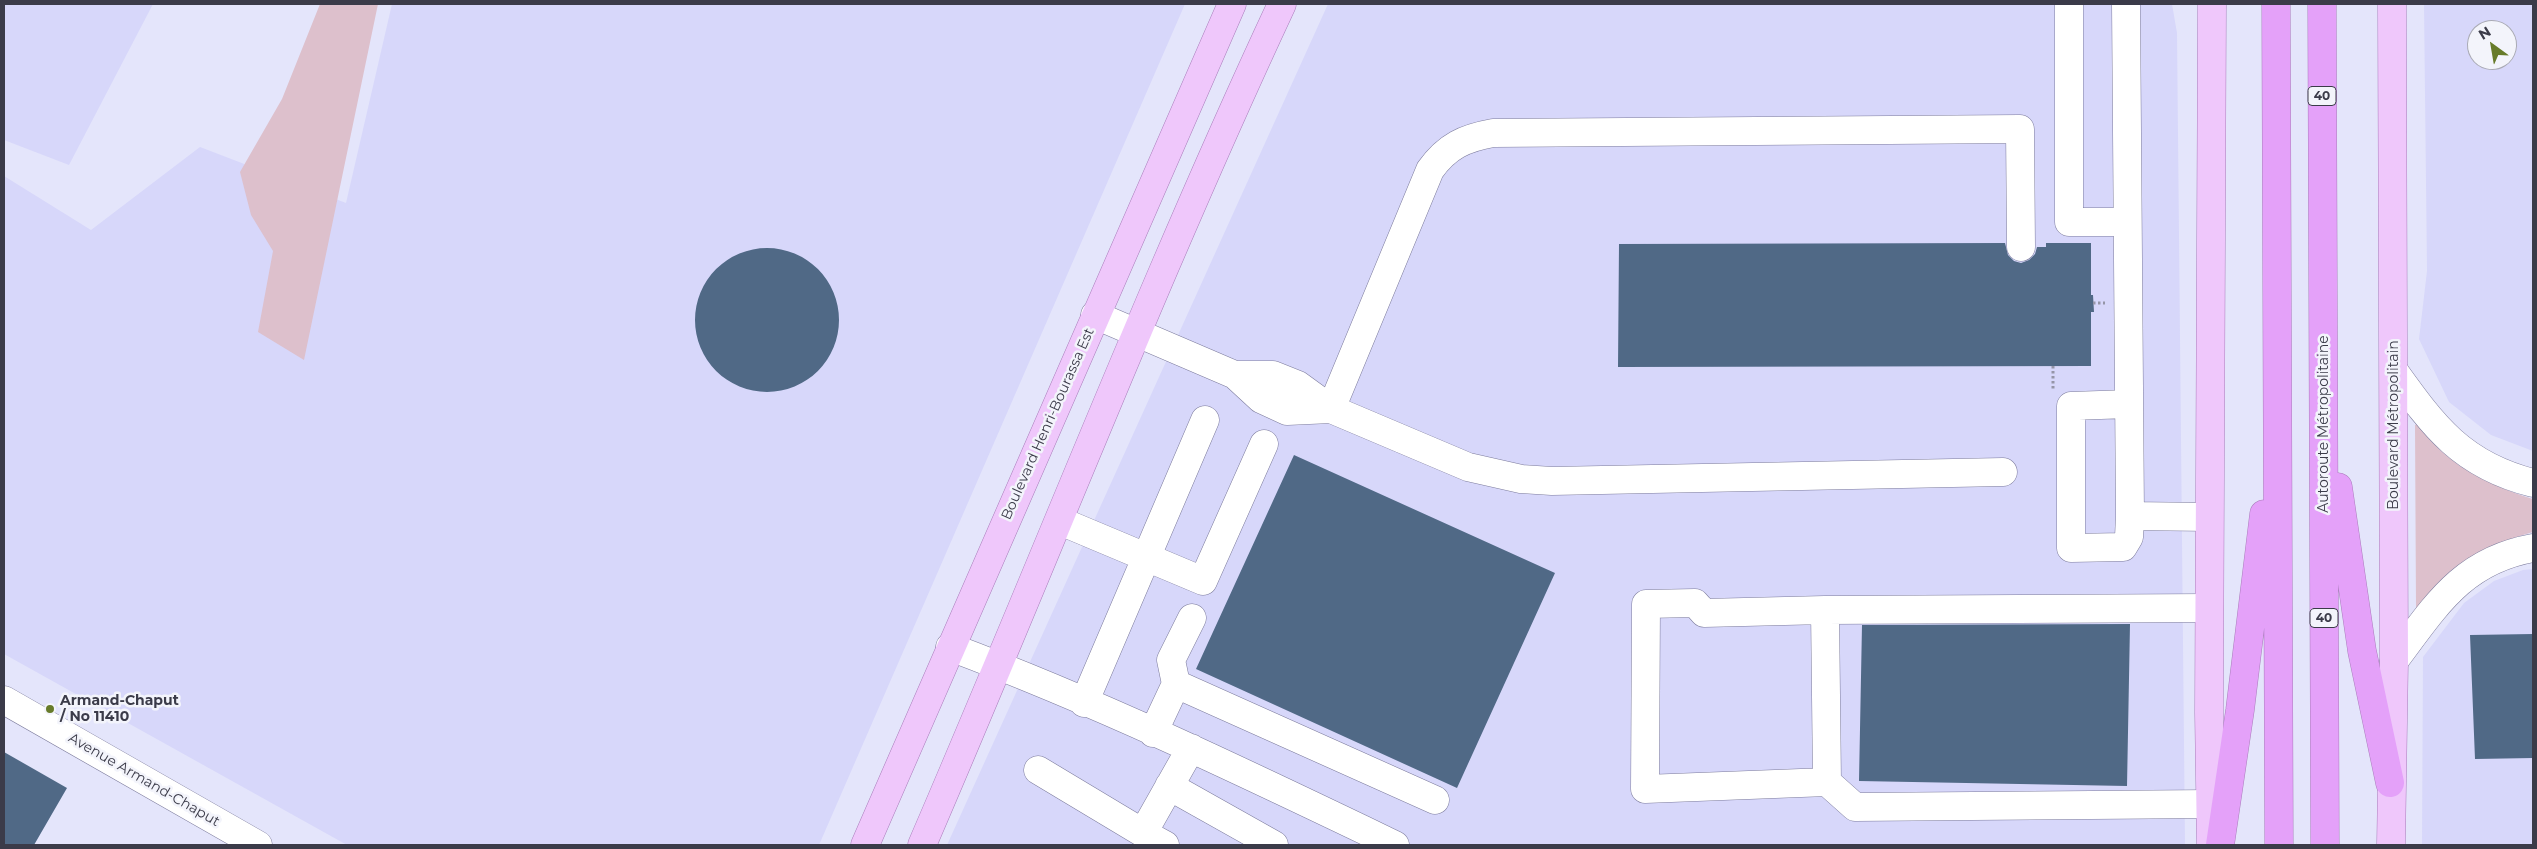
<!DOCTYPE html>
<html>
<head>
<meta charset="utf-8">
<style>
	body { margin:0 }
	#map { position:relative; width:2537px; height:849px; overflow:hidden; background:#e4e5fb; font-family:Montserrat,sans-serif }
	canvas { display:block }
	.frame { position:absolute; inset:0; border:5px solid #3b3b49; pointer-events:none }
	.north { position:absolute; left:2467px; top:20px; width:50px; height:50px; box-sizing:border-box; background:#f3f4fb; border:1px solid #a9aab4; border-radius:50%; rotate:328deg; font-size:14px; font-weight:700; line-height:20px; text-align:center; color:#3b3b49 }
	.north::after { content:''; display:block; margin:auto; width:18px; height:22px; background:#677b2a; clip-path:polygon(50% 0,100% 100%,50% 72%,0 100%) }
</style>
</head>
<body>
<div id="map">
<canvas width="2537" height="849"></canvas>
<div class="frame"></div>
<div class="north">N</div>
</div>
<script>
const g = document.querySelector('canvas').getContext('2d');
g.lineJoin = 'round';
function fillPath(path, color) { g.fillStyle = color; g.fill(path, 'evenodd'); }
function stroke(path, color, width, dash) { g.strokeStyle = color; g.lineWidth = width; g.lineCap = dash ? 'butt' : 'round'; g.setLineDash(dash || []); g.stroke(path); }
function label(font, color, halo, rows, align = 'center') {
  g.font = font + ' Montserrat,sans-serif'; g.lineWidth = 5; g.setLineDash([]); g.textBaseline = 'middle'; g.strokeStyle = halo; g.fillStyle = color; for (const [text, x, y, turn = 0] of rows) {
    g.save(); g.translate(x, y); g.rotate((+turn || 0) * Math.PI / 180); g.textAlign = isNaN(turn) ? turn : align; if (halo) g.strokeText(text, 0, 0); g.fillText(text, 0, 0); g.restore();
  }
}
fillPath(new Path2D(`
	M4 4H153L69 165 4 140Z
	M392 4H1185L819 845H347L4 654V176L91 230 200 147 346 203Z
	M1328 4H2172L2177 33 2185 845H947Z
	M2424 4H2533V451L2491 435 2449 402 2419 339 2427 271ZM2477 30H2507V60H2477Z
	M2533 569V845H2422L2423 657 2464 603 2494 581 2523 570Z`), '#d7d7fa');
fillPath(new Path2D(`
	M320 4H378L304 360 258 332 273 251 251 215 240 172 282 99Z
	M2417 424C2447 465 2486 484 2533 499V532C2478 548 2453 562 2418 609L2416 608 2415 425Z`), '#ddc0cc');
fillPath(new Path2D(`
	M2005 243 2008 255 2014 261 2021 263 2029 260 2035 254 2037 247H2046V243H2091V295H2093L2094 312H2091V366L1618 367 1619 244Z
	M695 320a72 72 0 1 1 144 0a72 72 0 1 1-144 0Z
	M1294 455 1555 573 1457 788 1196 669Z
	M2130 624 2127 786 1859 781 1862 625Z
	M2533 634V758L2475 759 2470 635Z
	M4 752 67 788 34 845H4Z`), '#506986');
const minor = new Path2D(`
	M2069 4V222H2127
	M2126 4 2130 516 2129 537 2123 547 2071 548V406L2129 404
	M1095 315 1235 375 1261 399 1287 411 1331 409
	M2394 371C2434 427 2462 465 2533 483
	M1235 375H1273L1298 385 1331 409 1468 467 1521 479 1552 481 2003 472
	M1331 409 1430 170C1447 146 1465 138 1493 133L2020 129 2021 247
	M2130 516 2209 517
	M1060 521 1203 581 1264 444
	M2209 608 1825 610 1827 782 1855 807 2210 804
	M1825 610 1704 613 1695 603 1646 604 1645 789 1827 782
	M950 647C1102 704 1249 775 1395 845
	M2394 661C2435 607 2461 561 2533 548
	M1176 684 1171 660 1192 618
	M4 700 258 845
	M1084 703 1205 420
	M1153 733 1176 684 1435 800
	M1038 770 1143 833
	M1169 786 1274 845
	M1165 845 1143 833 1191 748`);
const major = new Path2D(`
	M865 845 1232 4
	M922 845C1043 565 1153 280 1282 4
	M2211 845 2209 712 2212 4
	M2391 845 2394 661 2392 4`);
const highway = new Path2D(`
	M2276 4 2279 845
	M2322 4 2325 845
	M2338 487 2362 651 2390 783
	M2220 845 2240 710 2264 514`);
stroke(minor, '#7d7c9d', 29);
stroke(major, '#a97dbb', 29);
stroke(highway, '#a97dbb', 29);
stroke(new Path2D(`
	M2093 303H2105
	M2053 366V390`), '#9595a7', 3, [2.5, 2.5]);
stroke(minor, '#fff', 28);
stroke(major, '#efc7fb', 28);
stroke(highway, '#e4a1f9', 28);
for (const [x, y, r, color] of [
	[50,709,5,"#677b2a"]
]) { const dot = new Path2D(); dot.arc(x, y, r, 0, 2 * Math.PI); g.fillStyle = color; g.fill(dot); stroke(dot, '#f3f4fb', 2); }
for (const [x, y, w] of [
	[2322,96,28],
	[2324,618,28]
]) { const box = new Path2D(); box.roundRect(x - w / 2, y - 9.5, w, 19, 4); g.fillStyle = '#f3f4fb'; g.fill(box); stroke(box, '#3b3b49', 1); }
label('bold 12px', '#3b3b49', null, [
	["40",2322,96],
	["40",2324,618]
]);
label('14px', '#3b3b49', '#f3f4fb', [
	["Boulevard Henri-Bourassa Est",1048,424,-66],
	["Autoroute Métropolitaine",2324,424,-90],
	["Boulevard Métropolitain",2394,425,-90],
	["Avenue Armand-Chaput",144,780,30]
]);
label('bold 14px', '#3b3b49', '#f3f4fb', [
	["Armand-Chaput",60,701],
	["/ No 11410",60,717]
], 'left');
</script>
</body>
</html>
